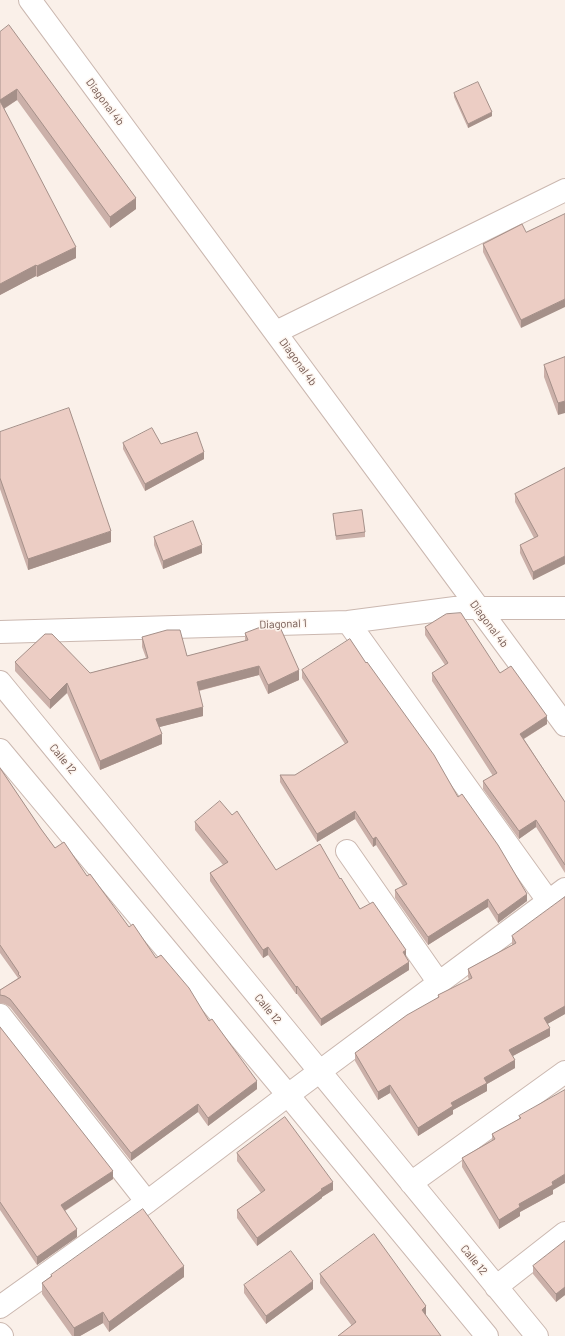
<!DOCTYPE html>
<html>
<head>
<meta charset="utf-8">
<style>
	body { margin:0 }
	canvas { display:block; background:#faf0e9 }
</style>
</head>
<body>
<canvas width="565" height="1336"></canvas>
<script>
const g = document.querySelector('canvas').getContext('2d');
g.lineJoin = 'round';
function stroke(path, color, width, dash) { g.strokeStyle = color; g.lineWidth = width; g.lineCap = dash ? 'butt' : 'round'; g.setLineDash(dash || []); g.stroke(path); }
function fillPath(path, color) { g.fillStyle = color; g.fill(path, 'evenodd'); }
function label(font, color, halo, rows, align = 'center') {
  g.font = font + ' Barlow,sans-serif'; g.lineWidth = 3; g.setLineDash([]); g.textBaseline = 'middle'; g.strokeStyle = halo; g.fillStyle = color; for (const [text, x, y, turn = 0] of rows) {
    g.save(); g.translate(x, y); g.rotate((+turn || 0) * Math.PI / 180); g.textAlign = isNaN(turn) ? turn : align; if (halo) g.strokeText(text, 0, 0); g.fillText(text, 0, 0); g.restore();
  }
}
const minor = new Path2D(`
	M30 0 565 725
	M276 332 565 190
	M348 622 549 902
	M0 632 348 622 455 608H565
	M0 682 537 1336
	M0 750 288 1095 487 1336
	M347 851 439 983
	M0 1015 147 1202
	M411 1183 565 1072
	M496 1287 565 1233
	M0 1307 147 1202 288 1095 565 889
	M0 1334 2 1336`);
stroke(minor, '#cbb8b0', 24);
stroke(minor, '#fff', 22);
fillPath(new Path2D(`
	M0 32 136 209 110 228 17 100 4 109 76 258 37 277 36 276 0 295Z
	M454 93 492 116 468 128 454 97Z
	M522 224 521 328 483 252V244Z
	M565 357 558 415 544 377V365Z
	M0 432 111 542 28 570 0 489Z
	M123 443 161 444 204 459 145 491 123 449Z
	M565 468V564L533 580 520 553V545L534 538 515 502V494Z
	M333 514 365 532V537L336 540Z
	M154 537 202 553 163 569 154 545Z
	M425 627 500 673 547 724 524 739 565 802V873L536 827 519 839 483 789V781L493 776 432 681V673L445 665 425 635Z
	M245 633 299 680 268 694 259 675 199 691 203 716 159 727 162 744 100 770 67 693 50 709 15 671V662L90 673 146 658 142 647V637L187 656 245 641Z
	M366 663 458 797 527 901 498 923 488 907 428 945 395 898V890L403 886 376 845 373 847 355 819 317 842 280 782V775H295L345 744 302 678V670Z
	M0 768 41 829 55 848 87 876 129 927 156 958 209 1021 257 1089 208 1126 198 1112 131 1161 10 1007 5 1004 0 1003V990L18 978 0 953Z
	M195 822 276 870 340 879 360 909 406 958 409 970 321 1026 297 994H296L268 955 263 958 210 881V873L223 865 195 830Z
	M565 897V1014L547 1024 550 1036 513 1056 515 1068 487 1084V1091L453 1110V1114L418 1136 390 1093 378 1100 355 1061V1053L438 998V995L469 980 468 977V969L512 945V936Z
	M0 1027 113 1179 65 1211 77 1237 37 1265 0 1210Z
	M519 1116 553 1190V1194L520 1212V1216L499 1229 462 1167V1158L492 1140V1134L519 1119Z
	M237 1153 333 1190 322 1197V1198L257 1246 237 1218V1210L261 1193 237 1161Z
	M565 1241V1295L556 1302 533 1274V1266Z
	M320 1274 426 1316 352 1326 320 1283Z
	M51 1275 184 1277 109 1332 103 1323 80 1336H72L42 1294V1283L51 1276Z
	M244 1285 313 1289 266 1324 244 1293Z`), '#cbb0a9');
fillPath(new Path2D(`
	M17 89V100L0 111V100Z
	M492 112V116L468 128V124Z
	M136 198V209L110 228V217Z
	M76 247V258L37 277V266Z
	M36 265V276L0 295V284Z
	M565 299V307L521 328V320Z
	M565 401V413L558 415V403Z
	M204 452V459L145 491V484Z
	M111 531V542L28 570V559Z
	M202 545V553L163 569V561Z
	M565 556V564L533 580V572Z
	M259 666V675L197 691V682Z
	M299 670V680L268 694V685Z
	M67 683V693L50 709V700Z
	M203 707V716L156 728V719Z
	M547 716V724L520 741V734Z
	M162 734V744L100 770V761Z
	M355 811V819L317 842V834Z
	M536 820V827L519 839V831Z
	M376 837V845L373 847V839Z
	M527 894V901L498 923V915Z
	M488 899V907L428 945V937Z
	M268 947V955L263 958V950Z
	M406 950V958L403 952Z
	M409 962V970L321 1026V1019Z
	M297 986V994H296V987Z
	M565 1006V1014L544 1026V1018Z
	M550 1028V1036L509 1058V1050Z
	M515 1060V1068L487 1084V1091L453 1110V1114L418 1136V1128L484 1078Z
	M257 1081V1089L208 1126V1118Z
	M390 1085V1093L378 1100V1092Z
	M198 1104V1112L131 1161V1153Z
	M113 1171V1179L61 1213V1205Z
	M565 1174V1183L553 1190V1194L520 1212V1216L499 1229V1220L519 1204 552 1182Z
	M333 1182V1190L322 1197V1198L257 1246V1238L321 1189Z
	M77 1229V1237L37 1265V1257Z
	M184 1266V1277L109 1332V1322Z
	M313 1281V1289L266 1324V1316Z
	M565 1287V1295L556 1302V1294Z
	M426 1306V1316L422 1310Z
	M103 1312V1323L80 1336H74V1328Z`), '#a59089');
const building = new Path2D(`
	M9 25 136 198 110 217 17 89 0 100V32Z
	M478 82 492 112 468 124 454 93Z
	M0 101 76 247 37 266 36 265 0 284Z
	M565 214V299L521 320 483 244 522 224 526 232Z
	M565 357V401L558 403 544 365Z
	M69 408 111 531 28 559 0 478V432Z
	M152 428 161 444 197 432 204 452 145 484 123 443Z
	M565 468V556L533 572 520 545 538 536 515 494Z
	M362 510 365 532 336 536 333 514Z
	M193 521 202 545 163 561 154 537Z
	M461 613 500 673 511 666 547 716 520 734 565 802V865L536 820 519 831 483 781 497 773 432 673 448 663 425 627 446 614Z
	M280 627 299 670 268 685 259 666 197 682 203 707 156 719 162 734 100 761 67 683 50 700 15 662 45 634H52L90 673 148 658 142 637 167 630H180L187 656 248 640 245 633 258 628Z
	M350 639 366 663 367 662 434 755 458 797 462 794 498 845 527 894 498 915 488 899 428 937 395 890 407 884 376 837 373 839 355 811 317 834 280 775H295L348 742 302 670Z
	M0 768 41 829 55 848 64 842 87 876 90 874 129 927 133 924 156 958 161 955 189 988 209 1021 212 1019 257 1081 208 1118 198 1104 131 1153 10 999 5 996 0 995V990L21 977 18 974 19 973 0 945Z
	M220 801 232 815 237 811 276 870 320 844 340 879 341 878 360 909 373 902 406 950 403 952 409 962 321 1019 297 986 296 987 268 947 263 950 210 873 228 862 195 822Z
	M565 897V1006L544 1018 550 1028 509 1050 515 1060 484 1078 487 1083 451 1103 453 1106 418 1128 390 1085 378 1092 355 1053 407 1015 439 997 438 995 472 978 468 969 516 943 512 936Z
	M0 1027 113 1171 61 1205 77 1229 37 1257 0 1202Z
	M565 1090V1174L552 1182 553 1185 519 1204 520 1207 499 1220 462 1158 495 1139 492 1134 521 1118 519 1116Z
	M285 1117 333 1182 321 1189 322 1190 257 1238 237 1210 265 1190 237 1153Z
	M143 1209 184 1266 109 1322 103 1312 74 1328 42 1283 52 1276 51 1275Z
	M374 1234 426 1306 422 1310 441 1336H338L356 1322 320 1274Z
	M565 1241V1287L556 1294 533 1266Z
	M291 1251 313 1281 266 1316 244 1285Z`);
fillPath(building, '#eccdc4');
stroke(building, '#a59089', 1);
label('11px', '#71564f', '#fdf5ef', [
	["Diagonal 4b",105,102,53],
	["Diagonal 4b",298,362,54],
	["Diagonal 1",283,624,-2],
	["Diagonal 4b",489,624,53],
	["Calle 12",63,759,51],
	["Calle 12",268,1009,51],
	["Calle 12",474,1260,51]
]);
</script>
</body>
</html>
